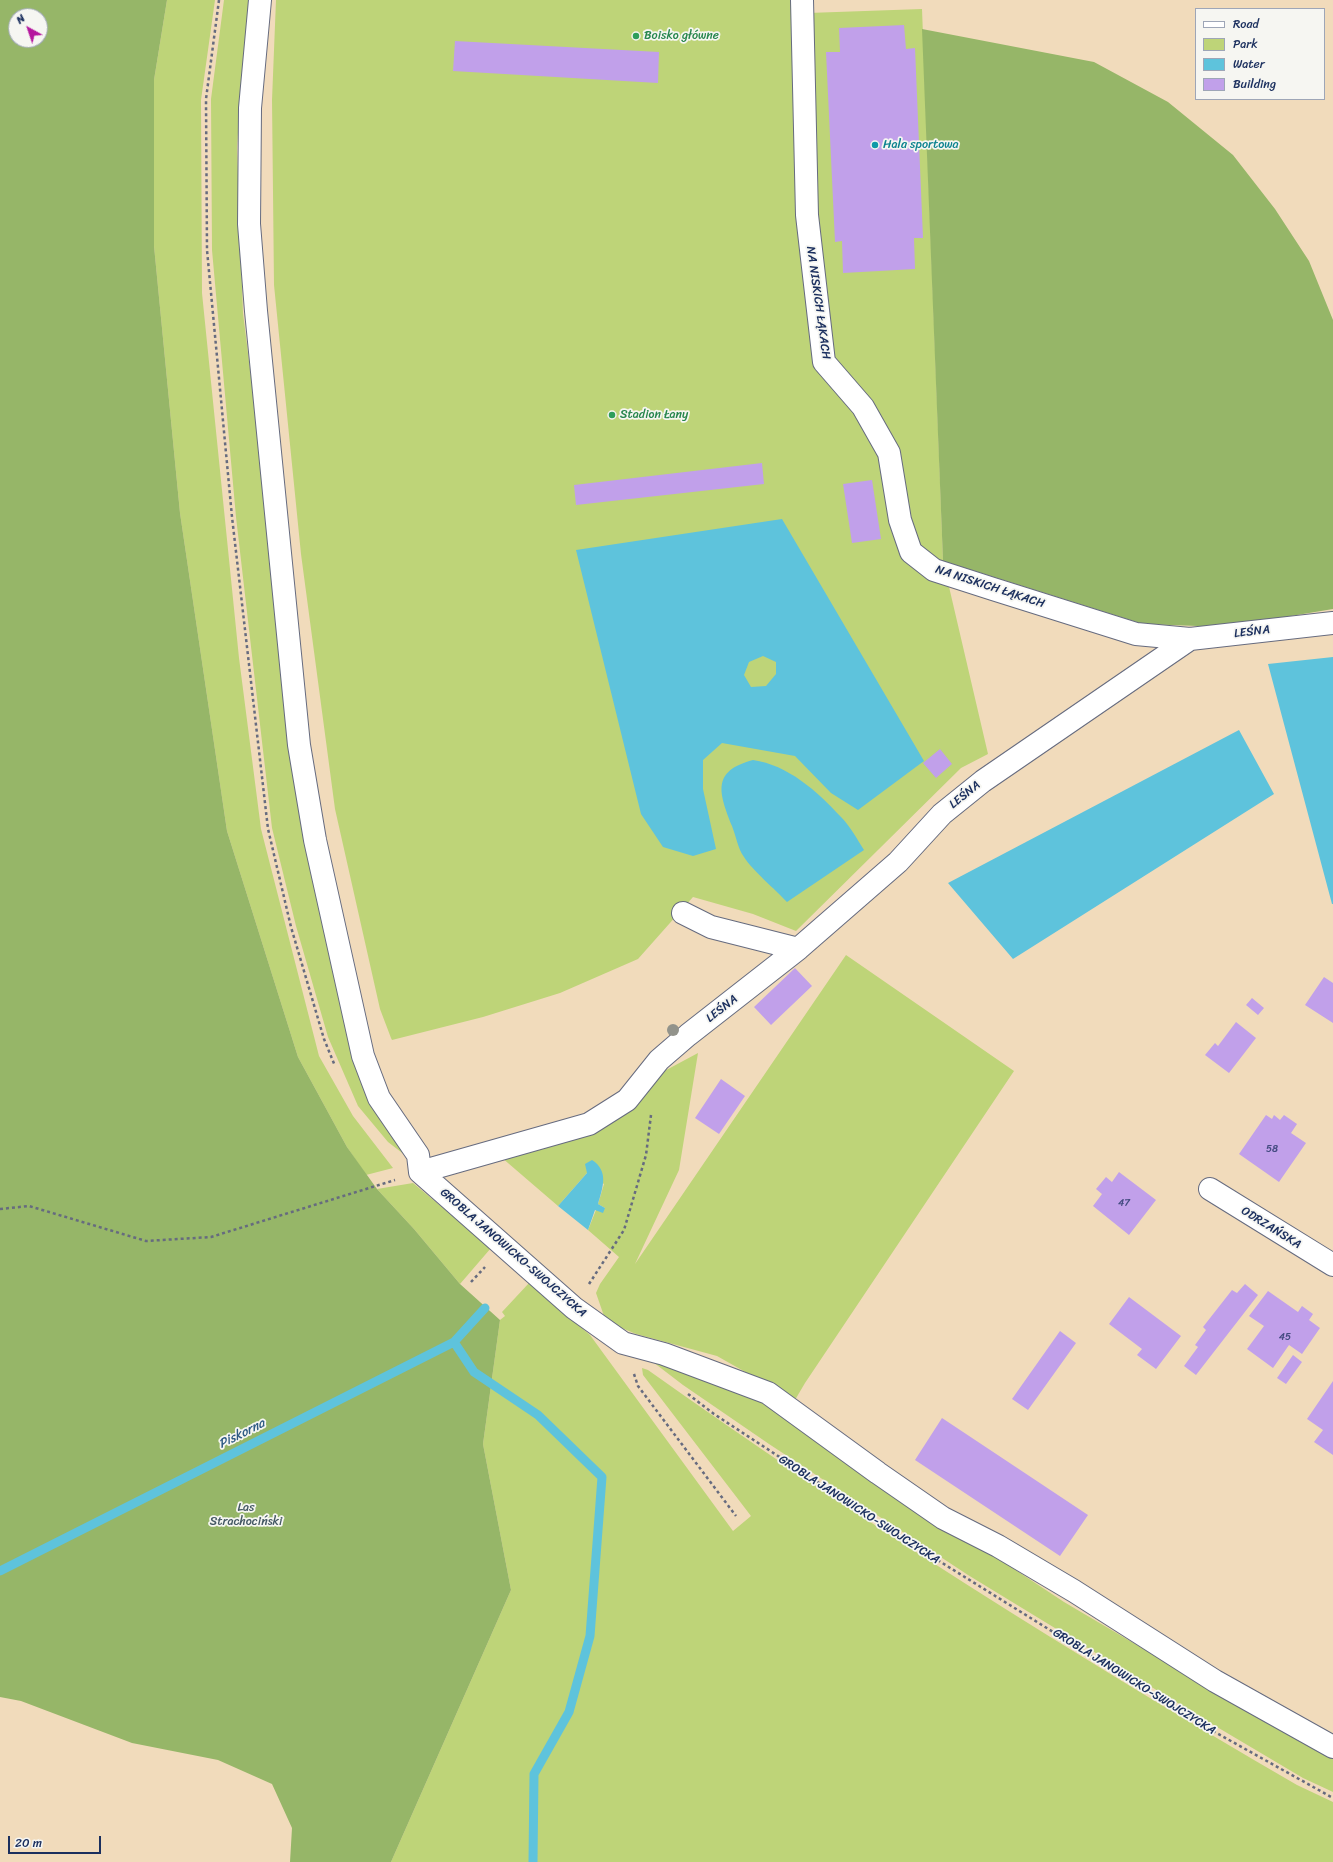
<!DOCTYPE html>
<html>
<head>
<meta charset="utf-8">
<style>
	body { margin:0 }
	#map { position:relative; width:1333px; height:1862px; overflow:hidden; background:#f1dbbb; font-family:Sriracha,sans-serif }
	canvas { display:block }
	.legend { position:absolute; left:1195px; top:8px; width:130px; height:92px; box-sizing:border-box; background:#f6f6f2; border:1px solid #9ea6b7; margin:0; padding:5px 7px; list-style:none; font-size:12px; color:#1b2f5e }
	.legend li { display:flex; align-items:center; gap:8px; height:20px }
	.legend b { width:20px; border:1px solid #9ea6b7 }
	.north { position:absolute; left:8px; top:8px; width:40px; height:40px; box-sizing:border-box; background:#f6f6f2; border:1px solid #9ea6b7; border-radius:50%; rotate:320deg; font-size:11px; font-weight:700; line-height:16px; text-align:center; color:#1b2f5e }
	.north::after { content:''; display:block; margin:auto; width:14px; height:18px; background:#b5179e; clip-path:polygon(50% 0,100% 100%,50% 72%,0 100%) }
	.scale { position:absolute; left:8px; top:1836px; width:93px; height:18px; box-sizing:border-box; border:2px solid #1b2f5e; border-top:0; padding-left:5px; font-size:12px; line-height:14px; white-space:nowrap; color:#1b2f5e; -webkit-text-stroke:3px #f6f6f2; paint-order:stroke }
</style>
</head>
<body>
<div id="map">
<canvas width="1333" height="1862"></canvas>
<ul class="legend">
<li><b style="height:5px;background:#fff"></b>Road</li>
<li><b style="height:11px;background:#bed478"></b>Park</li>
<li><b style="height:11px;background:#5ec3dc"></b>Water</li>
<li><b style="height:11px;background:#c1a0ea"></b>Building</li>
</ul>
<div class="north">N</div>
<div class="scale">20 m</div>
</div>
<script>
const g = document.querySelector('canvas').getContext('2d');
g.lineJoin = 'round';
function fillPath(path, color) { g.fillStyle = color; g.fill(path, 'evenodd'); }
function stroke(path, color, width, dash) { g.strokeStyle = color; g.lineWidth = width; g.lineCap = dash ? 'butt' : 'round'; g.setLineDash(dash || []); g.stroke(path); }
function label(font, color, halo, rows, align = 'center') {
  g.font = font + ' Sriracha,sans-serif'; g.lineWidth = 3.5; g.setLineDash([]); g.textBaseline = 'middle'; g.strokeStyle = halo; g.fillStyle = color; for (const [text, x, y, turn = 0] of rows) {
    g.save(); g.translate(x, y); g.rotate((+turn || 0) * Math.PI / 180); g.textAlign = isNaN(turn) ? turn : align; if (halo) g.strokeText(text, 0, 0); g.fillText(text, 0, 0); g.restore();
  }
}
fillPath(new Path2D(`
	M167 0H215L201 100 202 293 239 658 261 829 319 1056 353 1116 393 1168 366 1175 347 1147 298 1057 227 831 180 513 154 246V80Z
	M224 0H251L242 71 237 148 243 313 282 626 351 1036 410 1159 388 1142 358 1106 328 1037 296 926 272 828 236 517 212 250 211 99Z
	M276 0H808V13L922 9 943 561 988 754 961 768 796 931 753 914 693 897 638 959 560 993 483 1017 392 1040 391 1038 380 1009 335 809 301 554 274 285 272 100Z
	M846 955 1014 1071 805 1383 795 1400 717 1356 636 1334 610 1323 604 1316 596 1293 600 1284 619 1257 588 1230 596 1210 605 1208 598 1204 604 1184 587 1173 558 1206 501 1157 589 1135 642 1083 698 1053 679 1170 635 1264Z
	M413 1183 491 1248 460 1284 414 1229 377 1189Z
	M529 1283 590 1335 733 1531 751 1516 643 1375 642 1368 648 1370C857 1519 1075 1656 1297 1785L1333 1802V1862H391L511 1590 483 1444 500 1320 505 1316 502 1312Z
	M649 1359 757 1399 1064 1602 1242 1707 1333 1757V1792L1303 1778 1217 1727 968 1575 769 1444 683 1385Z`), '#bed478');
fillPath(new Path2D(`
	M0 0H167L154 80V246L180 513 227 831 298 1057 347 1147 377 1189 414 1229 460 1284 500 1320 483 1444 511 1590 391 1862H290L292 1828 272 1784 218 1760 132 1743 21 1701 0 1697ZM16 16H40V40H16Z
	M922 29 1094 62 1168 102 1233 155 1275 209 1309 261 1333 320V609L1225 627 1143 624 943 561Z`), '#96b668');
fillPath(new Path2D(`
	M782 519 924 761 858 810 831 793 795 756 722 743 703 760V789L716 849 693 856 663 847 641 814 576 550ZM763 656 776 662V674L766 686 751 687 744 675 749 662Z
	M1333 657V904H1332L1268 664Z
	M1239 730 1274 794 1013 959 948 883Z
	M753 760C788 765 817 791 841 817 850 826 857 839 864 850L787 902C776 890 752 870 744 857 738 849 736 836 732 826 719 793 711 771 753 760Z
	M592 1160C609 1171 603 1187 598 1204L605 1208 603 1213 595 1210 588 1230 558 1206 587 1173 585 1164Z`), '#5ec3dc');
stroke(new Path2D(`
	M454 1342 474 1372 538 1415 602 1477 590 1636 569 1712 534 1774 533 1862
	M0 1571 454 1342 485 1308`), '#5ec3dc', 9);
fillPath(new Path2D(`
	M904 25 906 49 915 48 923 238H914L915 269 843 273 842 241 835 242 826 52H840L839 28Z
	M455 41 659 52 658 83 453 71Z
	M762 463 764 484 576 505 574 485Z
	M872 480 881 539 852 543 843 484Z
	M940 749 952 764 936 778 923 763Z
	M795 968 812 986 771 1025 754 1007Z
	M1324 977 1333 983V1023L1305 1005Z
	M1252 998 1264 1008 1258 1015 1246 1005Z
	M1236 1022 1256 1038 1229 1073 1205 1055 1215 1043 1218 1046Z
	M721 1079 745 1096 719 1134 695 1118Z
	M1266 1115 1272 1119 1274 1115 1280 1120 1284 1115 1297 1124 1291 1133 1306 1143 1279 1182 1239 1154Z
	M1119 1172 1156 1200 1129 1235 1093 1206 1102 1194 1096 1189 1106 1177 1112 1182Z
	M1245 1284 1258 1295 1196 1375 1184 1366 1198 1347 1195 1345 1206 1330 1203 1327 1232 1290 1237 1293Z
	M1268 1291 1298 1312 1302 1306 1313 1314 1309 1320 1320 1328 1302 1354 1289 1345 1273 1368 1247 1349 1264 1326 1249 1316Z
	M1129 1297 1181 1336 1156 1369 1137 1355 1142 1349 1109 1324Z
	M1060 1331 1076 1343 1028 1410 1012 1399Z
	M1293 1355 1302 1362 1286 1384 1277 1378Z
	M1333 1381V1455L1314 1442 1323 1430 1307 1419Z
	M942 1418 1088 1515 1060 1556 915 1460Z`), '#c1a0ea');
const minor = new Path2D(`
	M260 0 250 108 249 224 256 311 299 745 315 840 363 1056 379 1098 418 1155 420 1172
	M802 0 807 215 824 362 863 407 889 453 900 520 911 552 934 570 993 589 1136 634 1190 639
	M683 913 711 927 798 949
	M420 1172 589 1124 627 1100 659 1060 688 1035 798 949 898 862 942 814 983 781 1190 639 1333 623
	M420 1172 574 1308 623 1343 664 1354 768 1393 878 1473 943 1518 998 1546 1074 1591 1215 1681 1333 1747
	M1210 1189 1333 1265`);
stroke(minor, '#666b7f', 24);
stroke(new Path2D(`
	M219 0 206 99 207 250 232 517 268 829 291 927 324 1039 335 1066
	M0 1209 29 1206 146 1241 211 1237 395 1180
	M471 1282 485 1267
	M589 1284 624 1230 646 1155 651 1115
	M634 1374 638 1386 736 1516
	M688 1394 714 1414 923 1551 1066 1640 1213 1731 1333 1798`), '#666b7f', 2.5, [3, 3]);
stroke(minor, '#fff', 22);
g.fillStyle = '#92938b';
for (const [x, y] of [
	[673,1030]
]) { g.beginPath(); g.arc(x, y, 6, 0, 2 * Math.PI); g.fill(); }
for (const [x, y, r, color] of [
	[636,36,4,"#2e9e5b"],
	[875,145,4,"#0f9aa8"],
	[612,415,4,"#2e9e5b"]
]) { const dot = new Path2D(); dot.arc(x, y, r, 0, 2 * Math.PI); g.fillStyle = color; g.fill(dot); stroke(dot, '#f6f6f2', 1.5); }
label('10px', '#444b81', null, [
	["58",1272,1149],
	["47",1124,1203],
	["45",1285,1337]
]);
label('12px', '#27864d', '#f6f6f2', [
	["Boisko główne",644,36],
	["Stadion Łany",620,415]
], 'left');
label('12px', '#0d838f', '#f6f6f2', [
	["Hala sportowa",883,145]
], 'left');
label('12px', '#1b2f5e', '#f6f6f2', [
	["NA NISKICH ŁĄKACH",818,303,82],
	["NA NISKICH ŁĄKACH",990,587,18],
	["LEŚNA",1252,632,-7],
	["LEŚNA",965,795,-39],
	["LEŚNA",722,1009,-38],
	["ODRZAŃSKA",1271,1228,32],
	["GROBLA JANOWICKO-SWOJCZYCKA",513,1253,41],
	["GROBLA JANOWICKO-SWOJCZYCKA",859,1510,33],
	["GROBLA JANOWICKO-SWOJCZYCKA",1134,1682,32]
]);
label('12px', '#445864', '#f6f6f2', [
	["Las",246,1508],
	["Strachociński",246,1522]
]);
label('italic 13px', '#2f5b84', '#f6f6f2', [
	["Piskorna",242,1434,-27]
]);
</script>
</body>
</html>
